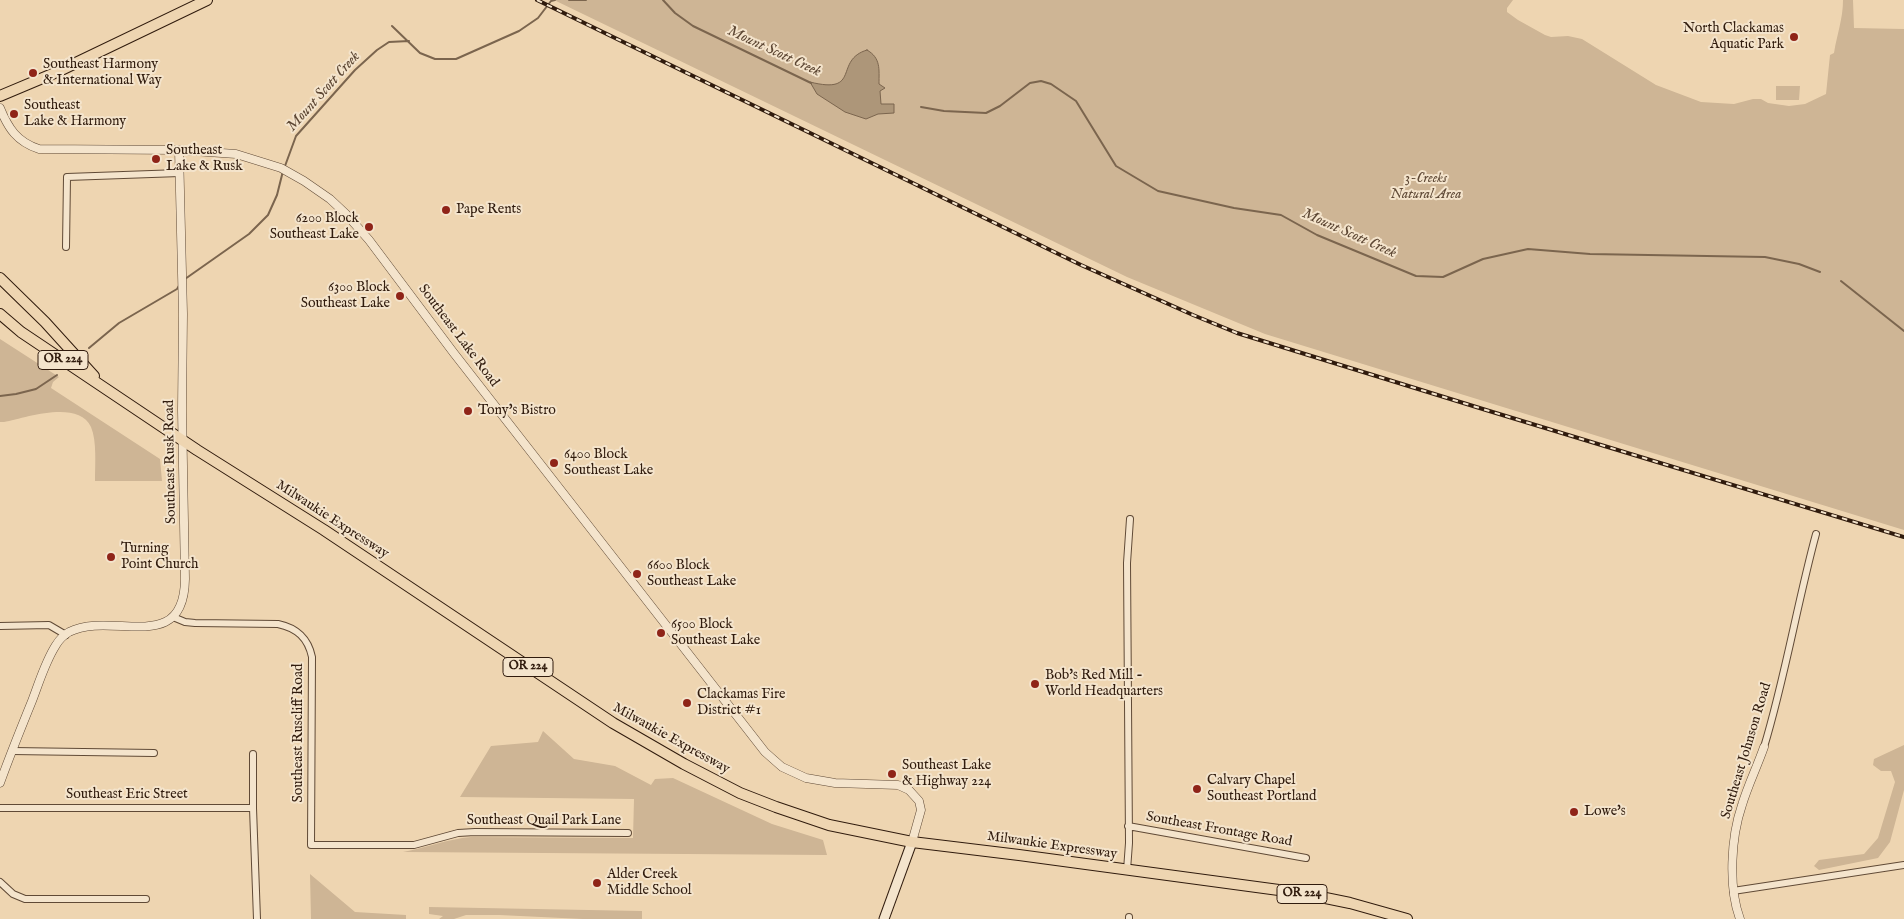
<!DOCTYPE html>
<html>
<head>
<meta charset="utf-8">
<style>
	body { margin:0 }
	canvas { display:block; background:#eed5b1 }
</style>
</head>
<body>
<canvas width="1904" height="919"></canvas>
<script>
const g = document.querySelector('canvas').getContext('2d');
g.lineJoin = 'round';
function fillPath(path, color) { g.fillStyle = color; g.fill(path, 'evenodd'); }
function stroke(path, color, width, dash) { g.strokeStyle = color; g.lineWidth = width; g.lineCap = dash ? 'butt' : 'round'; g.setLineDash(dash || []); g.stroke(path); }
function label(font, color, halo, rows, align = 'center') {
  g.font = font + ' "IM FELL English",serif'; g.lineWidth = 4; g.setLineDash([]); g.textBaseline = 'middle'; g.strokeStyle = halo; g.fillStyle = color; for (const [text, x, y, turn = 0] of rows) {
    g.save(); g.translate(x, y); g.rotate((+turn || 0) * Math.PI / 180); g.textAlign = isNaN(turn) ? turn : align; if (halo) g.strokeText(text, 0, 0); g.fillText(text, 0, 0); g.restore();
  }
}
fillPath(new Path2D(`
	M554 0H1513L1507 8V12L1518 20 1545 35 1551 37 1568 36 1582 39 1656 85 1701 102 1734 104 1753 99H1761L1768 103 1789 106 1805 104 1826 94 1830 55 1834 53C1837 34 1843 19 1843 0H1853L1854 28 1904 29V530L1265 334 1127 277Z
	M1776 86H1800L1799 100H1776Z
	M0 339 59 377 53 382 51 388 160 459 162 481H95C95 465 97 441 91 427 78 399 25 418 4 422H0Z
	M543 731 574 759 615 766 651 785 655 779 673 778 772 824 823 840 827 855 403 852C426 848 447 839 471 837L633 838 634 799 460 797 491 746 538 742Z
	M1904 745V790L1890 842 1878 858 1819 870 1814 866 1819 860 1864 854 1878 838 1895 782 1891 771H1881L1873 765 1874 759Z
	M310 874 355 912 406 915V919H311Z
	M429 907 642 911V919H583L499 915H466L454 919H439L443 916 429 914Z`), '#ceb595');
const water = new Path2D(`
	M867 50C881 58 879 69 879 84L885 88 880 91 881 104H894V113L878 114 866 119 845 112 817 94 810 82C862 95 833 60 867 50Z`);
fillPath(water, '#ad9679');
stroke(water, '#7b654e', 1);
stroke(new Path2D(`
	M569 0H586
	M663 0 675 13 693 26 811 83
	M392 26 420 53 435 59H456L519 31 538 18 551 1 555 0
	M921 107 944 111 986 113 1000 106 1030 83 1041 81 1051 84 1076 101 1116 166 1158 191 1234 208 1281 215 1317 235 1416 276 1443 277 1483 259 1528 249 1590 254 1765 257 1799 264 1820 272
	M285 166 296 136 355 70 377 50 389 42 409 41
	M185 279 249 234 268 215 277 195 283 171
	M1841 281 1904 331
	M89 348 119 323 177 289 180 284
	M0 396 16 394 36 389 57 375`), '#7b654e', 2);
const minor = new Path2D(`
	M66 247 67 177 180 173
	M173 617 185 622 195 623 278 624C297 628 308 638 312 657L311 845H414L458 833 475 832 628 833
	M0 626 49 625 66 635
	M1764 747C1785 678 1797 604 1816 534
	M12 751 154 753
	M253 754V808L257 919
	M0 808H253
	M1128 826 1306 858
	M1127 870 1129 843 1127 563 1130 519
	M0 882 13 894 25 899H146
	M1733 891 1904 865
	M1129 917V919`);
const tertiary = new Path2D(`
	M0 108C8 128 17 142 39 149L179 150 236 154 281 168 304 181 330 199 346 214 369 240 453 352 765 752 782 767 806 778 835 783 898 785 909 790 919 801 921 810 912 842
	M0 783C10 755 21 728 32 701 39 683 45 662 56 645 59 640 64 635 69 632 112 610 184 657 185 579L182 410 183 314 179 150
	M1740 919C1728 887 1731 837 1742 805 1748 785 1757 767 1764 747`);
const secondary = new Path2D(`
	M884 919 912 842`);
const primary = new Path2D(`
	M0 96 57 72 207 0`);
const trunk = new Path2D(`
	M0 278 45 322 94 376
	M0 314 21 332 197 450 324 530 613 723 684 764 740 793 776 807 829 825 912 842 1019 855 1301 893 1350 903 1407 919`);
stroke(minor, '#604a36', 8);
stroke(tertiary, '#604a36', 9);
stroke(secondary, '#301b0d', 11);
stroke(primary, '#301b0d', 12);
stroke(trunk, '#301b0d', 12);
stroke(minor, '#f4e4cc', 6);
stroke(tertiary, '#f4e4cc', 8);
stroke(secondary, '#f4e4cc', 9);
stroke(primary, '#eed5b1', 10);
stroke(trunk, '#eed5b1', 10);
const rail = new Path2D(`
	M537 0 1081 265 1193 315 1237 333 1486 410 1904 537`);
stroke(rail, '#301b0d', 4);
stroke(rail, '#f4e4cc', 2, [5.5]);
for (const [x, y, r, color] of [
	[1794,37,5,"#8f2418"],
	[33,73,5,"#8f2418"],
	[14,114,5,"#8f2418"],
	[156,159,5,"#8f2418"],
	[446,210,5,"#8f2418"],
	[369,227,5,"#8f2418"],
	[400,296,5,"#8f2418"],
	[468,411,5,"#8f2418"],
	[554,463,5,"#8f2418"],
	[111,557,5,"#8f2418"],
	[637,574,5,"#8f2418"],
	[661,633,5,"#8f2418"],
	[1035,684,5,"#8f2418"],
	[687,703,5,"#8f2418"],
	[892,774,5,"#8f2418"],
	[1197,789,5,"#8f2418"],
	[1574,812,5,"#8f2418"],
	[597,883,5,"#8f2418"]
]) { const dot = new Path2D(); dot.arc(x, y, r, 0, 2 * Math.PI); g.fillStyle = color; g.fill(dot); stroke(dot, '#f4e4cc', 2); }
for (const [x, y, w] of [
	[63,360,50],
	[528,667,50],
	[1302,894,50]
]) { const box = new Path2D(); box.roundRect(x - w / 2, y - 9.5, w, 19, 4); g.fillStyle = '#f4e4cc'; g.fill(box); stroke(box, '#301b0d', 1); }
label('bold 12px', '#301b0d', null, [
	["OR 224",63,360],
	["OR 224",528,667],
	["OR 224",1302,894]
]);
label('14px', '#301b0d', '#f4e4cc', [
	["North Clackamas",1784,29,"right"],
	["Aquatic Park",1784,45,"right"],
	["Southeast Harmony",43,65],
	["& International Way",43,81],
	["Southeast",24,106],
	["Lake & Harmony",24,122],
	["Southeast",166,151],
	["Lake & Rusk",166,167],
	["Pape Rents",456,210],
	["6200 Block",359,219,"right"],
	["Southeast Lake",359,235,"right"],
	["6300 Block",390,288,"right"],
	["Southeast Lake",390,304,"right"],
	["Tony's Bistro",478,411],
	["6400 Block",564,455],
	["Southeast Lake",564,471],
	["Turning",121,549],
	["Point Church",121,565],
	["6600 Block",647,566],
	["Southeast Lake",647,582],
	["6500 Block",671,625],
	["Southeast Lake",671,641],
	["Bob's Red Mill -",1045,676],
	["World Headquarters",1045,692],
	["Clackamas Fire",697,695],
	["District #1",697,711],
	["Southeast Lake",902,766],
	["& Highway 224",902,782],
	["Calvary Chapel",1207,781],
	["Southeast Portland",1207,797],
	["Lowe's",1584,812],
	["Alder Creek",607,875],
	["Middle School",607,891]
], 'left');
label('italic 14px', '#5f4936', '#f4e4cc', [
	["3-Creeks",1426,179],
	["Natural Area",1426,195]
]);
label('14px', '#301b0d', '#f4e4cc', [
	["Southeast Lake Road",458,336,53],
	["Southeast Rusk Road",171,462,-91],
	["Milwaukie Expressway",332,520,33],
	["Southeast Ruscliff Road",299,733,-90],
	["Milwaukie Expressway",671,739,29],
	["Southeast Johnson Road",1747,751,-73],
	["Southeast Eric Street",127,795],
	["Southeast Quail Park Lane",544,821],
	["Southeast Frontage Road",1219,830,10],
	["Milwaukie Expressway",1052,846,8]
]);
label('italic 15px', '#5c4633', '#f4e4cc', [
	["Mount Scott Creek",774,52,25],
	["Mount Scott Creek",324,92,-48],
	["Mount Scott Creek",1349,234,24]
]);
</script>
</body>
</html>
